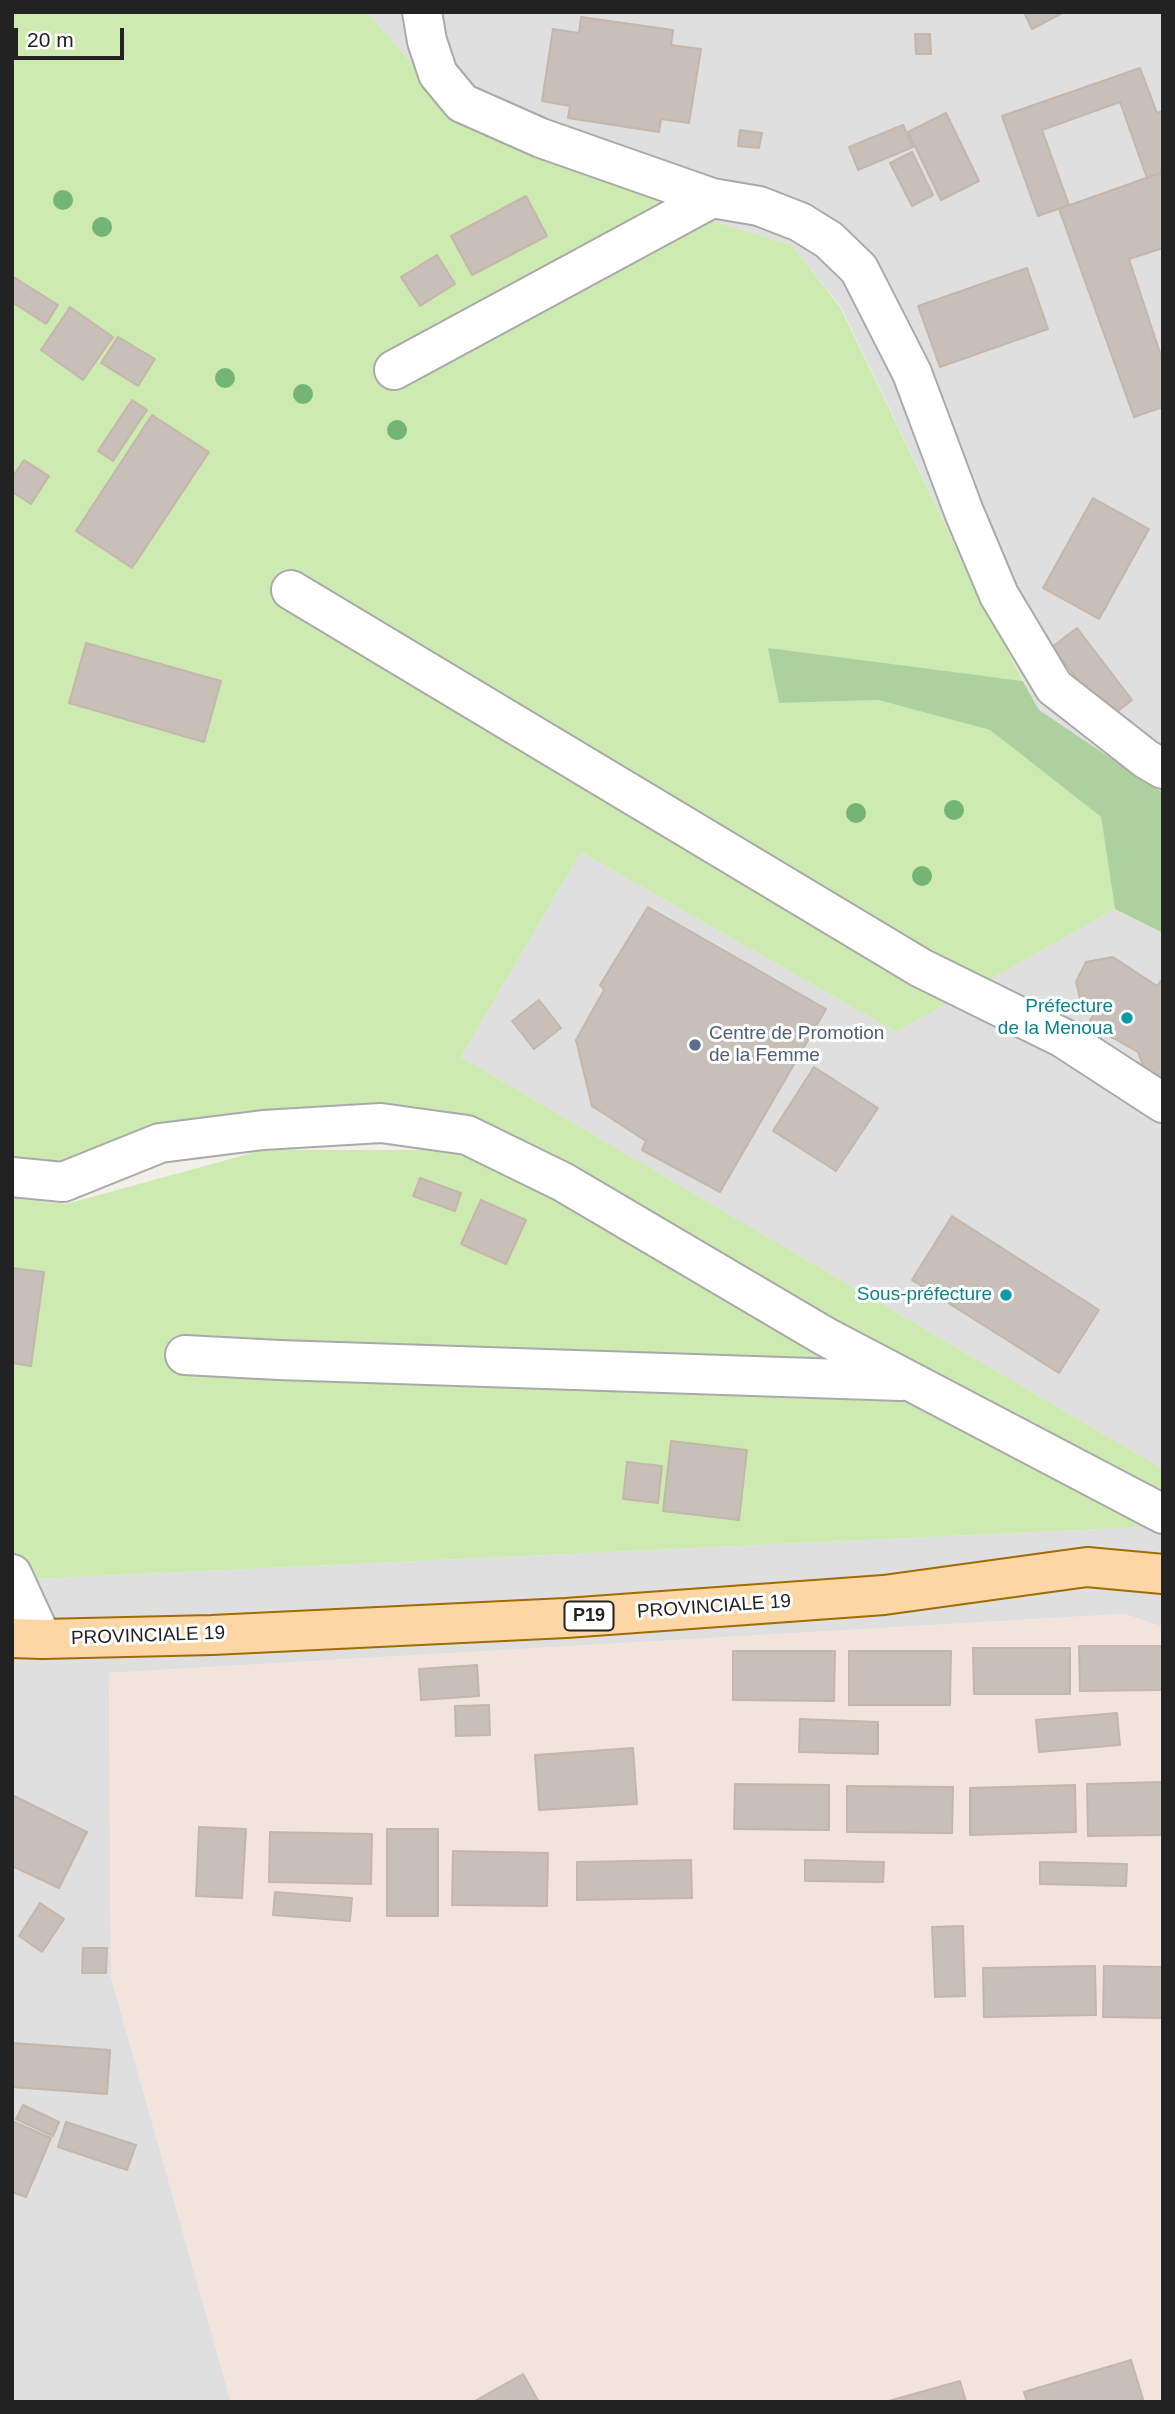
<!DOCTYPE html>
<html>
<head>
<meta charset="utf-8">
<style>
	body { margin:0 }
	#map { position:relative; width:1175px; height:2414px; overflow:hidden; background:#f2efe9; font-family:Helvetica,sans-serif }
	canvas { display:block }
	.frame { position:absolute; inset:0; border:14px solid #222; pointer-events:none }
	.scale { position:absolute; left:14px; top:28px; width:110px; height:32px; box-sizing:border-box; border:4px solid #222; border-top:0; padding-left:9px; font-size:21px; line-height:24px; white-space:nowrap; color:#222; -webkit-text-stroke:5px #fff; paint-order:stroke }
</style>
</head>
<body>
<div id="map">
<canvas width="1175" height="2414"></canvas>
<div class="frame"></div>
<div class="scale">20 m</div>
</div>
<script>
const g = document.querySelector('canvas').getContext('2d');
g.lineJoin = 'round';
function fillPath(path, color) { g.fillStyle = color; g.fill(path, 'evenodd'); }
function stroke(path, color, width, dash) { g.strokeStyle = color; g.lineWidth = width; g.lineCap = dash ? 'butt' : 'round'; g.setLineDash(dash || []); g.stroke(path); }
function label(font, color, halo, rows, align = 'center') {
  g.font = font + ' Helvetica,sans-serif'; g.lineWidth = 6; g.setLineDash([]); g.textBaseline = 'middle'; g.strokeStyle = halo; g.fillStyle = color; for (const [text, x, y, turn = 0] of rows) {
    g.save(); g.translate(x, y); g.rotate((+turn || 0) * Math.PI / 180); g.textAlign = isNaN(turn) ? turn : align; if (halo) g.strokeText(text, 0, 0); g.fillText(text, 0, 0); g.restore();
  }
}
fillPath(new Path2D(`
	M367 12H1163V793L1039 710 979 595 841 307 792 245 697 216 451 108Z
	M581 852 896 1032 1115 909 1163 933V1469L461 1057Z
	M1143 1527 1163 1535V1627L1124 1614 109 1673 111 1977 231 2402H12V1580Z`), '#e0dfdf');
fillPath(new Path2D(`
	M1124 1614 1163 1627V2402H231L111 1977 109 1673Z`), '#f3e3dd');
fillPath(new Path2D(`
	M12 12H367L451 108 697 216 792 245 840 307 979 595 1023 681 769 649 779 703 878 700 990 730 1101 817 1115 909 896 1032 581 852 461 1057 1163 1469V1535L1143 1527 12 1580V1198L66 1204 263 1150H425L440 1110 407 1106 161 1126 73 1163 12 1157Z`), '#cdebb0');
fillPath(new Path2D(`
	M768 648 1023 681 1039 710 1163 793V933L1115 909 1101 817 990 730 878 700 779 703Z`), '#add19e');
const building = new Path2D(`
	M1024 12H1064L1032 29Z
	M581 17 673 30 671 45 701 49 689 123 661 119 659 132 568 118 570 106 542 101 553 29 579 33Z
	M915 34H930L931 54H916Z
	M1140 68 1157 113 1163 111V172L1147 178 1120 102 1042 130 1069 205 1038 216 1002 116Z
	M946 113 979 181 941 200 908 132Z
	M903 125 913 147 858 170 849 147Z
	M740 130 762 133 759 148 738 146Z
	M912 152 933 195 912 206 890 163Z
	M1163 172V248L1129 259 1160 353 1163 352V407L1134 417 1059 209Z
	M526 196 547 236 472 275 451 236Z
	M437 255 455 284 420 306 401 277Z
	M1027 268 1048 329 940 367 918 306Z
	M12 276 58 305 46 324 12 302Z
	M70 307 113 337 83 380 41 350Z
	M118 337 155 359 138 386 101 363Z
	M132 400 147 410 113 461 98 451Z
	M152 415 209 452 132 568 76 531Z
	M24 460 49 476 31 504 12 492V478Z
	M1093 498 1149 529 1099 619 1043 588Z
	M1077 628 1132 700 1108 719 1052 647Z
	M86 643 221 681 204 742 69 703Z
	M648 907 826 1009 720 1192 642 1150 646 1141 592 1106 576 1040 604 990 600 985Z
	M1113 957 1157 986 1163 978V1082L1145 1071 1138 1052 1088 1024 1095 1012 1081 1002 1076 982 1086 962Z
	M539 1000 561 1028 534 1049 512 1021Z
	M814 1067 878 1108 836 1171 773 1131Z
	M420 1178 461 1193 455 1211 413 1196Z
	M481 1200 526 1220 506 1264 461 1244Z
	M952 1216 1099 1310 1059 1373 912 1280Z
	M12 1268 44 1272 31 1366 12 1363Z
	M671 1441 747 1450 739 1520 663 1511Z
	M627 1462 662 1466 658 1503 623 1499Z
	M1079 1646H1163V1690L1080 1691Z
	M973 1648H1070V1694H974Z
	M733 1651H835L834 1701 733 1700Z
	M849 1651H951L950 1705H849Z
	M477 1665 479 1696 421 1700 419 1669Z
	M489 1705 490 1735 456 1736 455 1706Z
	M1117 1713 1120 1745 1039 1752 1036 1720Z
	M800 1719 878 1722V1754L799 1752Z
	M633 1748 637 1804 539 1810 535 1755Z
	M1163 1782V1835L1088 1836 1087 1784Z
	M735 1784 829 1785V1830L734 1829Z
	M1075 1785 1076 1832 970 1835V1788Z
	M847 1786 953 1787 952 1833 847 1832Z
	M12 1795 87 1832 59 1888 12 1866Z
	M199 1827 246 1829 242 1898 196 1896Z
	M387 1829H438V1916H387Z
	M270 1832 372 1834 371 1884 269 1882Z
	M453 1851 548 1853 547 1906 452 1905Z
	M691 1860 692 1898 577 1900V1862Z
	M805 1860 884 1862 883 1882 805 1881Z
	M1040 1862 1127 1864 1126 1886 1040 1884Z
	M275 1892 352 1898 350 1921 273 1915Z
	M40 1903 64 1919 42 1952 19 1936Z
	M963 1926 965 1996 935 1997 932 1927Z
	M83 1948H107L106 1973H82Z
	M1095 1966 1096 2015 984 2017 983 1968Z
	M1104 1966 1163 1967V2018L1103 2017Z
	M13 2043 110 2050 107 2094 12 2087Z
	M23 2105 59 2122 53 2136 16 2119Z
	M12 2121 51 2138 26 2197 12 2192Z
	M66 2122 136 2145 127 2170 58 2147Z
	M1131 2360 1143 2399 1134 2402H1027L1024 2392Z
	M523 2374 539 2402H473Z
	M960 2381 966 2402H885Z`);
fillPath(building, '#c7bfb8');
stroke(building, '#c4b6ab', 2);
const minor = new Path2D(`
	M422 12 427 41 438 74 462 103 541 138 712 198 759 206 800 222 829 240 859 269 912 373 964 512 999 595 1054 687 1146 759 1163 769
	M394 370 712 198
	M291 590 921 968 1063 1038 1163 1103
	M12 1177 63 1182 160 1143 263 1130 381 1123 467 1135 563 1182 826 1337 1163 1514
	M185 1355 279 1360 901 1381
	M12 1574 42 1639`);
const major = new Path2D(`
	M12 1638 42 1639 212 1635 566 1618 884 1595 1087 1567 1163 1574`);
stroke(minor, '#a9a9a9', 42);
stroke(major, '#a06b00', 42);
stroke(minor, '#fff', 38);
stroke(major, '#fcd6a4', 38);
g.fillStyle = '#74b475';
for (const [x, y] of [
	[63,200],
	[102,227],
	[225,378],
	[303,394],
	[397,430],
	[954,810],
	[856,813],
	[922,876]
]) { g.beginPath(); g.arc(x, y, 10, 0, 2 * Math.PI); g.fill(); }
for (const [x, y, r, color] of [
	[1127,1018,7,"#0f9aa8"],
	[695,1045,7,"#5c6f8a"],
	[1006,1295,7,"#0f9aa8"]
]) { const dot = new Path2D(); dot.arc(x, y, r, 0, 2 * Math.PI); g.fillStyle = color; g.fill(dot); stroke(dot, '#fff', 2.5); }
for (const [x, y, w] of [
	[589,1616,49]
]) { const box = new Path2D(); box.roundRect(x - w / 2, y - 14.5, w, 29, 5); g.fillStyle = '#fff'; g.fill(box); stroke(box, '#222', 2); }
label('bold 18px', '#222', null, [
	["P19",589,1616]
]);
label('19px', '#0d838f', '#fff', [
	["Préfecture",1113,1007],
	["de la Menoua",1113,1029],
	["Sous-préfecture",992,1295]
], 'right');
label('19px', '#4e5e75', '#fff', [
	["Centre de Promotion",709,1034],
	["de la Femme",709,1056]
], 'left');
label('19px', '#222', '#fff', [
	["PROVINCIALE 19",714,1607,-4],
	["PROVINCIALE 19",148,1636,-2]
]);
</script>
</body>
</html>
